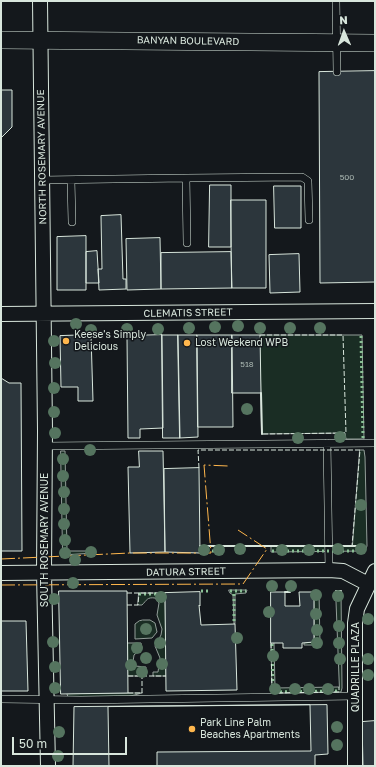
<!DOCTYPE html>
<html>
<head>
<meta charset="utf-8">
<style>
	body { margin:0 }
	#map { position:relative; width:376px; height:767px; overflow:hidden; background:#14181c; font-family:"Golos Text",sans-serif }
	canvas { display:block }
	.frame { position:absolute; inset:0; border:2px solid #d8e6dc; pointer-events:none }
	.north { position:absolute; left:324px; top:12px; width:40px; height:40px; -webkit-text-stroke:3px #14181c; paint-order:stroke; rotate:358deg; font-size:11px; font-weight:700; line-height:16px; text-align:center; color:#d8e6dc }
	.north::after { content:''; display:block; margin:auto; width:14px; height:18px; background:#d8e6dc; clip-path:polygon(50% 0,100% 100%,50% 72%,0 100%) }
	.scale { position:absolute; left:12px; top:737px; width:115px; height:18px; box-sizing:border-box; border:2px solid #d8e6dc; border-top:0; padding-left:5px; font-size:12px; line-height:14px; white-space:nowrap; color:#d8e6dc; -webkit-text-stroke:3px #14181c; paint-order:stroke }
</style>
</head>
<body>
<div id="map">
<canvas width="376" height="767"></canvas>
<div class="frame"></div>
<div class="north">N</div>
<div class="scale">50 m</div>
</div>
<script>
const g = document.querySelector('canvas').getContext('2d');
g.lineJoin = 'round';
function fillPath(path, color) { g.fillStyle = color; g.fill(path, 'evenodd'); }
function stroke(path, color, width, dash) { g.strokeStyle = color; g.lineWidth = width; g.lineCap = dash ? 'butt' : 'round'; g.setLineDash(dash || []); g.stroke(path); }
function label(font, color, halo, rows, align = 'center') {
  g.font = font + ' "Golos Text",sans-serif'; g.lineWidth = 3; g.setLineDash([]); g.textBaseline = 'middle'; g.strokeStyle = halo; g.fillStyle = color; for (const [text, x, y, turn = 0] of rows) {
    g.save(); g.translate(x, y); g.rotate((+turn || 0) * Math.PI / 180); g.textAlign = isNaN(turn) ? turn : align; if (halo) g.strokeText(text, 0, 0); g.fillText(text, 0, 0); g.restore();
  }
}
const green = new Path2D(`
	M260 335H362L364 439H346L345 433 262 434Z
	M360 450H364L365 457 367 546 365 551 271 552V546H352Z
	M61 451H65L67 551H93L94 553 63 555Z
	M229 590H247L246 593 235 594V624H234L233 595 230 593Z
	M336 591H341L342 688 341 692 272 693 271 643H274L275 688 339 687Z
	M314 592H319L320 645H304V643L314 642Z
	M139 593H165L166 676H153V672H158L160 658 155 646 161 635 162 629 157 615 159 603 155 598C147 597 147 600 142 605H138Z
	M143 620H150L155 623 157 632 152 638 135 639V624L139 621Z
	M128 643H141L142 648 134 655 133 662 135 666 146 667V676H128Z
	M142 693 127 697H68L67 694Z`);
fillPath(green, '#1a2d24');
stroke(green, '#939e99', 1);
const building = new Path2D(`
	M375 71V282L320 283 319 72Z
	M1 90H12V127L1 138Z
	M210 185H231V247H209Z
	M274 186H301V228H275Z
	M231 200H266V288H232Z
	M121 215 123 279H126V289L99 290 98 269H102L101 216Z
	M86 236V290H57V237Z
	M160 238 161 289 127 290 126 239Z
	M97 251 99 283H86V252Z
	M231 252 232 288 161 289V253Z
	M299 254 300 292 270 293 269 255Z
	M91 335 93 401H78V387H61L60 336Z
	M162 335 163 428 140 429V438H128L127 336Z
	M162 335H178L180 438H163Z
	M178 335H197L198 437 180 438Z
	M197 335H232L233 427H198Z
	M232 335H260L261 393H232Z
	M1 378 9 383H21L22 551H1Z
	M139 451H163L165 552 130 553 128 467H139Z
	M199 468 200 553 165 552 164 469Z
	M59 591H127L128 693 61 694Z
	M200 592V606L199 605 201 625 235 624 237 690 166 691 165 593Z
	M271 592H285V606H300L299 592H314V642L302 643V648H283V643H271Z
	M1 621H26L28 691H1Z
	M310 705 311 751 157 752V766H73L74 707Z
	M327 705 328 754 315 755V766H109L108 707Z
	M375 721V766H363L362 722Z`);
fillPath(building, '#2c363c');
stroke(building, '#d8e6dc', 1);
const service = new Path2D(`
	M336 1 337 72
	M186 178 302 177 308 181 309 220
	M42 180 186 178 187 243
	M71 180 72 222
	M327 443 329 570
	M45 446 375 443
	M1 699 81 700 355 696`);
const minor = new Path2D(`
	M40 1 45 431 44 573 48 766
	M1 314 375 311
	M1 573 329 570 343 571 368 584
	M355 766V623L357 609 375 571`);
const tertiary = new Path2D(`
	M1 40 375 43`);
stroke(service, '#d8e6dc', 8);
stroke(minor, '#d8e6dc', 16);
stroke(tertiary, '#d8e6dc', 18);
stroke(service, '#14181c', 7);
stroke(minor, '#14181c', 14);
stroke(tertiary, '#14181c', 17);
stroke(new Path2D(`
	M361 336 363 438
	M202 551H221
	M235 551H244
	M272 551H363
	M201 591H210
	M230 591H246
	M139 594H164
	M234 594V624
	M272 644 273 692 338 691`), '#8ac095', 3, [2, 3]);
stroke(new Path2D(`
	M260 335H343L346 433 262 434
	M199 468 198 450H360L352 546
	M127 593H165
	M127 605H138L139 593
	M271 643 272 693 339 692V687
	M128 676H166
	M128 693H142V676`), '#d8e6dc', 1, [5, 2]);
stroke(new Path2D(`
	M261 393 262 434
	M200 546H363
	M336 591H341
	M285 592H290
	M314 592H319`), '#d8e6dc', 2);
stroke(new Path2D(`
	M1 559 130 553H211L204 465 228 466
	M1 585 243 584 267 549 238 530`), '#ffb74d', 1, [14, 3, 2, 3]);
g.fillStyle = '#55745f';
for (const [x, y] of [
	[76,324],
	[238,326],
	[215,327],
	[189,328],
	[260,328],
	[290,328],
	[320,328],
	[127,329],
	[158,329],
	[91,330],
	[54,341],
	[55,363],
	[54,388],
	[247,409],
	[54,412],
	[55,433],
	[340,437],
	[298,438],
	[90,450],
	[63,459],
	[63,476],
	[64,492],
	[361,505],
	[64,509],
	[64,524],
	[65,540],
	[240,549],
	[338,549],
	[361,549],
	[204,550],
	[219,550],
	[282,550],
	[309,550],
	[91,552],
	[65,553],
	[75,560],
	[73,583],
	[272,586],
	[291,586],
	[316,595],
	[338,596],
	[161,597],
	[54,599],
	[269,612],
	[316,614],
	[368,619],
	[339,626],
	[146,629],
	[317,630],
	[237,638],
	[53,642],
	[160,643],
	[317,643],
	[339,643],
	[137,648],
	[273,656],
	[146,658],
	[340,659],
	[368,659],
	[162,664],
	[131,665],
	[55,667],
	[142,672],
	[368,675],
	[55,688],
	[275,689],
	[295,689],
	[309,689],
	[328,689],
	[337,727],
	[59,732],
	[337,745],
	[58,756]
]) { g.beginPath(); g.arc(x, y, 6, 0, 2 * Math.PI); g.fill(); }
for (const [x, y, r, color] of [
	[66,341,4,"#ffb74d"],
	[187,343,4,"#ffb74d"],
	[192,729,4,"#ffb74d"]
]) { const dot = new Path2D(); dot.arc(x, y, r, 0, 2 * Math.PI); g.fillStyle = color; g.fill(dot); stroke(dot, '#14181c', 1.5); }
label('8px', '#adbab4', null, [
	["500",347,177],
	["518",247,364]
]);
label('10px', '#d8e6dc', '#14181c', [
	["BANYAN BOULEVARD",188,41,1],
	["NORTH ROSEMARY AVENUE",42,157,-91],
	["CLEMATIS STREET",188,313,-1],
	["SOUTH ROSEMARY AVENUE",45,540,-90],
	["DATURA STREET",186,572,-1],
	["QUADRILLE PLAZA",356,667,-90]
]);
label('10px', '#d8e6dc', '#14181c', [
	["Keese's Simply",74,335],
	["Delicious",74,347],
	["Lost Weekend WPB",195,343],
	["Park Line Palm",200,723],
	["Beaches Apartments",200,735]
], 'left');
</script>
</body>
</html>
